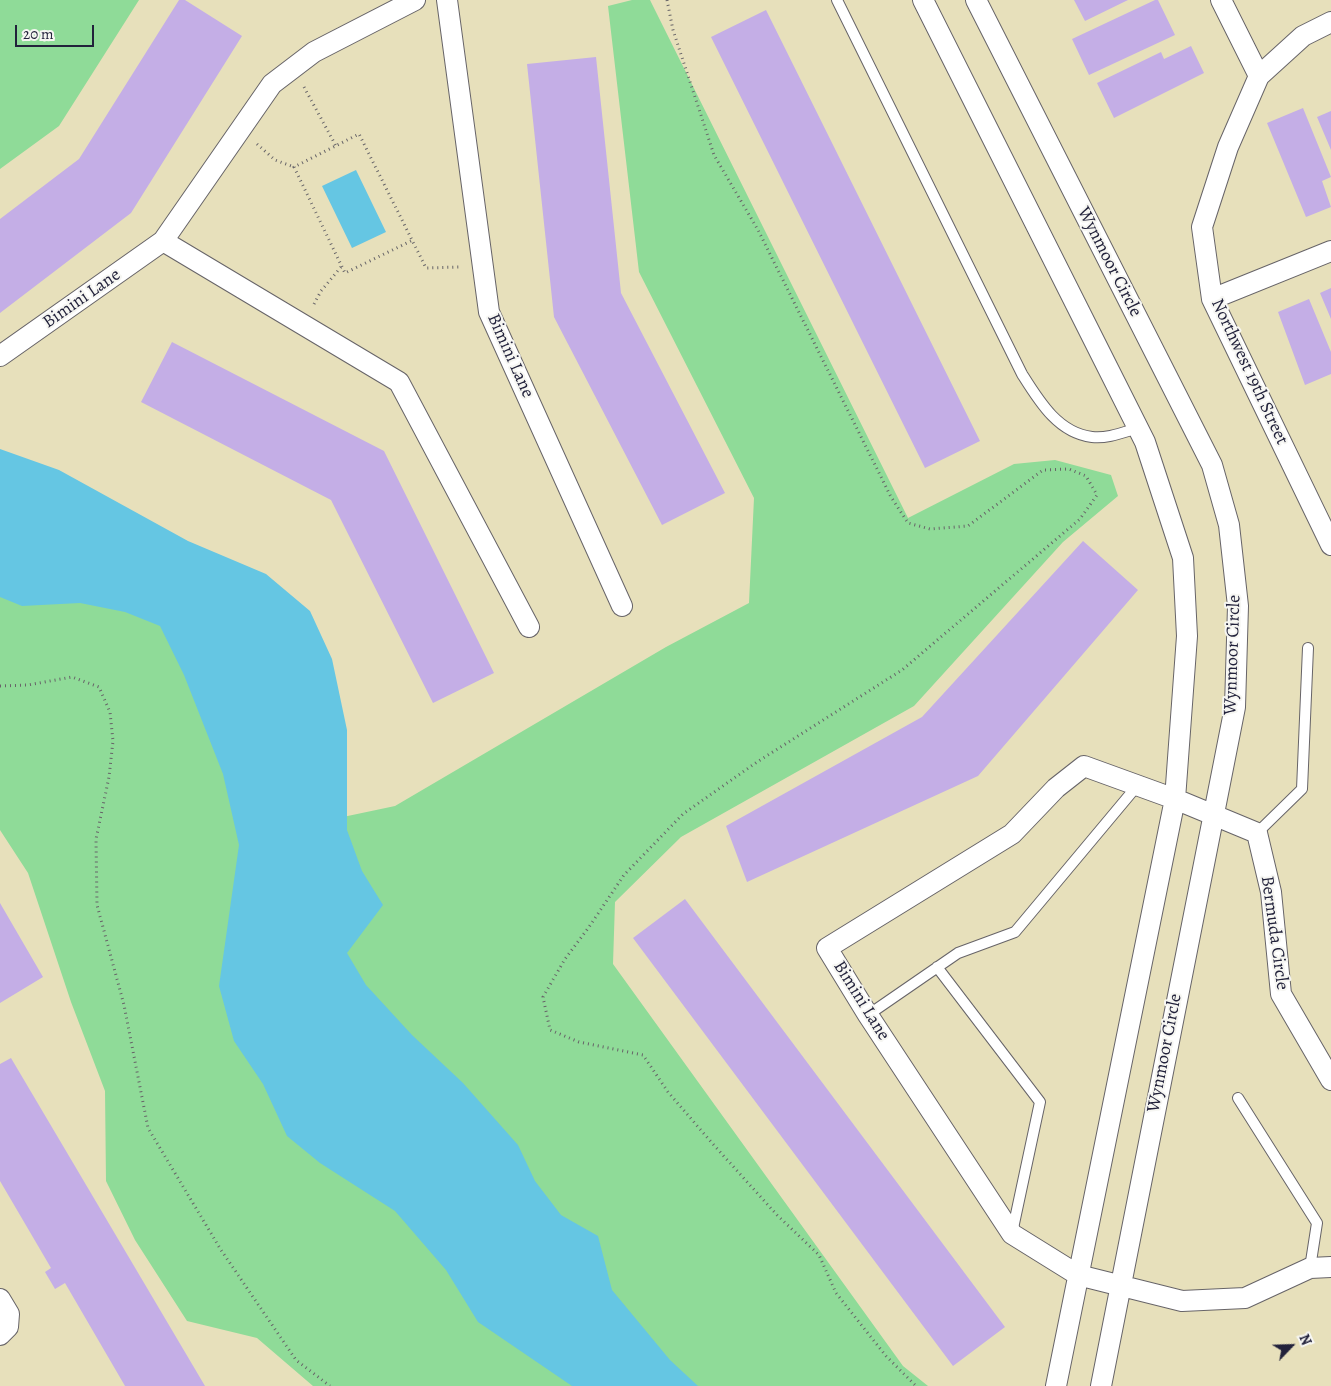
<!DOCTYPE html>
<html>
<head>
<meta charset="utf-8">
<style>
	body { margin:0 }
	#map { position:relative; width:1331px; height:1386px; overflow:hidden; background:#e7e0bb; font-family:Alegreya,serif }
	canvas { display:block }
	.north { position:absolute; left:1266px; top:1321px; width:50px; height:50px; -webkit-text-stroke:4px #f6f6f2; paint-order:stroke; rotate:66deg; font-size:14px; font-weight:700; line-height:20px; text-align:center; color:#22223b }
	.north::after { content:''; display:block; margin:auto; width:18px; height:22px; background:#22223b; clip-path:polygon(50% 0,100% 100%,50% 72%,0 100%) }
	.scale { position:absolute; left:15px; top:25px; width:79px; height:22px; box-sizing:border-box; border:2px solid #22223b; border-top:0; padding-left:6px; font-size:15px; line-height:18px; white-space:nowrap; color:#22223b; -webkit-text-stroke:4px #f6f6f2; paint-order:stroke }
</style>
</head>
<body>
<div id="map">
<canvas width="1331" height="1386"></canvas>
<div class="north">N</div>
<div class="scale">20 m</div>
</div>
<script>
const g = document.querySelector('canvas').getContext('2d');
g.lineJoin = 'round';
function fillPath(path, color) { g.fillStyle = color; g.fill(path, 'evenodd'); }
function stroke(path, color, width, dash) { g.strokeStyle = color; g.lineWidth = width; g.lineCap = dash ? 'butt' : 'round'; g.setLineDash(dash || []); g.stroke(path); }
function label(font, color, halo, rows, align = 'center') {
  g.font = font + ' Alegreya,serif'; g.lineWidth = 4; g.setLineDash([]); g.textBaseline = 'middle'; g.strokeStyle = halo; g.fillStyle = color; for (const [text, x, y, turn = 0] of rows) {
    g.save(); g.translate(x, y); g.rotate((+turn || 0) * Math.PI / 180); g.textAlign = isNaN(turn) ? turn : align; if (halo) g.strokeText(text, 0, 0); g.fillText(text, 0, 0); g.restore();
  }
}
fillPath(new Path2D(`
	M0 0H139L59 126 0 169Z
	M632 0H650L908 518 1014 464 1055 460 1111 475 1118 496 1063 542 914 706 681 837 615 902 613 964 903 1366 928 1386H313L257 1338 187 1321 135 1240 106 1181 105 1091 71 1002 28 873 0 830V518L206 578 324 821 395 806 666 647 749 603 754 498 639 272 608 6Z`), '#8fdb98');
fillPath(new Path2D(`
	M356 170 386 232 352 248 322 186Z
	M0 449 59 470 188 541 266 574 310 611 332 659 347 730V830L362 871 383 905 347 953 366 985 412 1035 463 1083 518 1145 535 1181 561 1215 598 1236 612 1290 670 1360 698 1386H572L478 1322 446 1270 395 1211 320 1163 287 1136 263 1084 234 1041 219 986 239 845 223 774 184 675 160 626 125 612 80 603 22 606 0 597Z`), '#65c6e3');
fillPath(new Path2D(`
	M179 0H185L242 36 131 213 0 313V219L79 159Z
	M1074 0H1128L1085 21Z
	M1155 0H1158L1175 35 1089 75 1072 39Z
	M766 10 980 441 925 468 711 37Z
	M1191 46 1204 73 1114 118 1097 83 1161 52 1164 59Z
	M596 57 621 293 725 493 662 525 554 317 527 64Z
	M1303 108 1331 177 1322 181 1331 207 1306 217 1267 123Z
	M1331 111V150L1317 117Z
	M1331 288V319L1320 293Z
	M1309 299 1331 352V374L1305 385 1278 312Z
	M172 342 384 451 494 673 433 703 331 500 141 402Z
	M1083 541 1138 590 978 776 747 882 726 826 922 717Z
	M685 899 1005 1327 953 1366 633 938Z
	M0 903 43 977 0 1003Z
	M11 1058 205 1386H125L65 1283 55 1289 45 1272 51 1268 0 1181V1064Z`), '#c4aee6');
const lane = new Path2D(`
	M837 0 1022 374C1039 401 1058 433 1092 437 1107 439 1124 432 1138 428
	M1257 833 1302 789 1308 648
	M937 967 1040 1102 1012 1233
	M868 1015 958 953 1015 932 1137 786
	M1238 1098 1317 1223 1310 1268`);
const street = new Path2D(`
	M447 0 489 312 622 606
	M923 0 1145 442 1183 558 1187 636 1175 799 1056 1386
	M976 0 1212 465 1229 525 1238 606 1235 707 1101 1386
	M1221 0 1259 76
	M1331 22 1303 36 1259 76 1228 147 1202 227 1212 299 1331 545
	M163 241 399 382 529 627
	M1212 299 1331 251
	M0 356 163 241 272 84 314 52 415 0
	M1331 1080 1281 994 1271 892 1257 833 1175 799 1084 766 1056 788 1012 834 827 948 868 1015 1012 1234 1078 1275 1182 1301 1245 1298 1310 1268 1331 1267
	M0 1299 9 1314 8 1327 0 1335`);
stroke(lane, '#676468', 12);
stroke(street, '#676468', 22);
stroke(new Path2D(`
	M667 0 673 30 714 155 758 230 891 497 908 523 930 529 968 526 1043 470 1069 469 1086 476 1097 495 1080 519 902 670 757 762 683 814 624 875 589 927 565 959 543 997 550 1030 579 1042 643 1055 668 1092 712 1143 777 1215 819 1255 836 1293 886 1356 916 1386
	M304 87 336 146
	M257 144 275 160 294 167
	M411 241 345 273 294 167 359 134 426 268 459 267
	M314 304 321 291 341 267
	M0 686 28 685 72 677 99 687 110 712 113 741 109 777 96 839 97 905 124 1005 148 1128 221 1250 296 1360 330 1386`), '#676468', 3, [1, 4]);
stroke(lane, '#fff', 10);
stroke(street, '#fff', 20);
label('18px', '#22223b', '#f6f6f2', [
	["Wynmoor Circle",1109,262,63],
	["Bimini Lane",82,299,-35],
	["Bimini Lane",510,356,66],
	["Northwest 19th Street",1249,372,65],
	["Wynmoor Circle",1233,655,-88],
	["Bermuda Circle",1274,933,82],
	["Bimini Lane",861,1001,58],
	["Wynmoor Circle",1165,1053,-79]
]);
</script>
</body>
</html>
